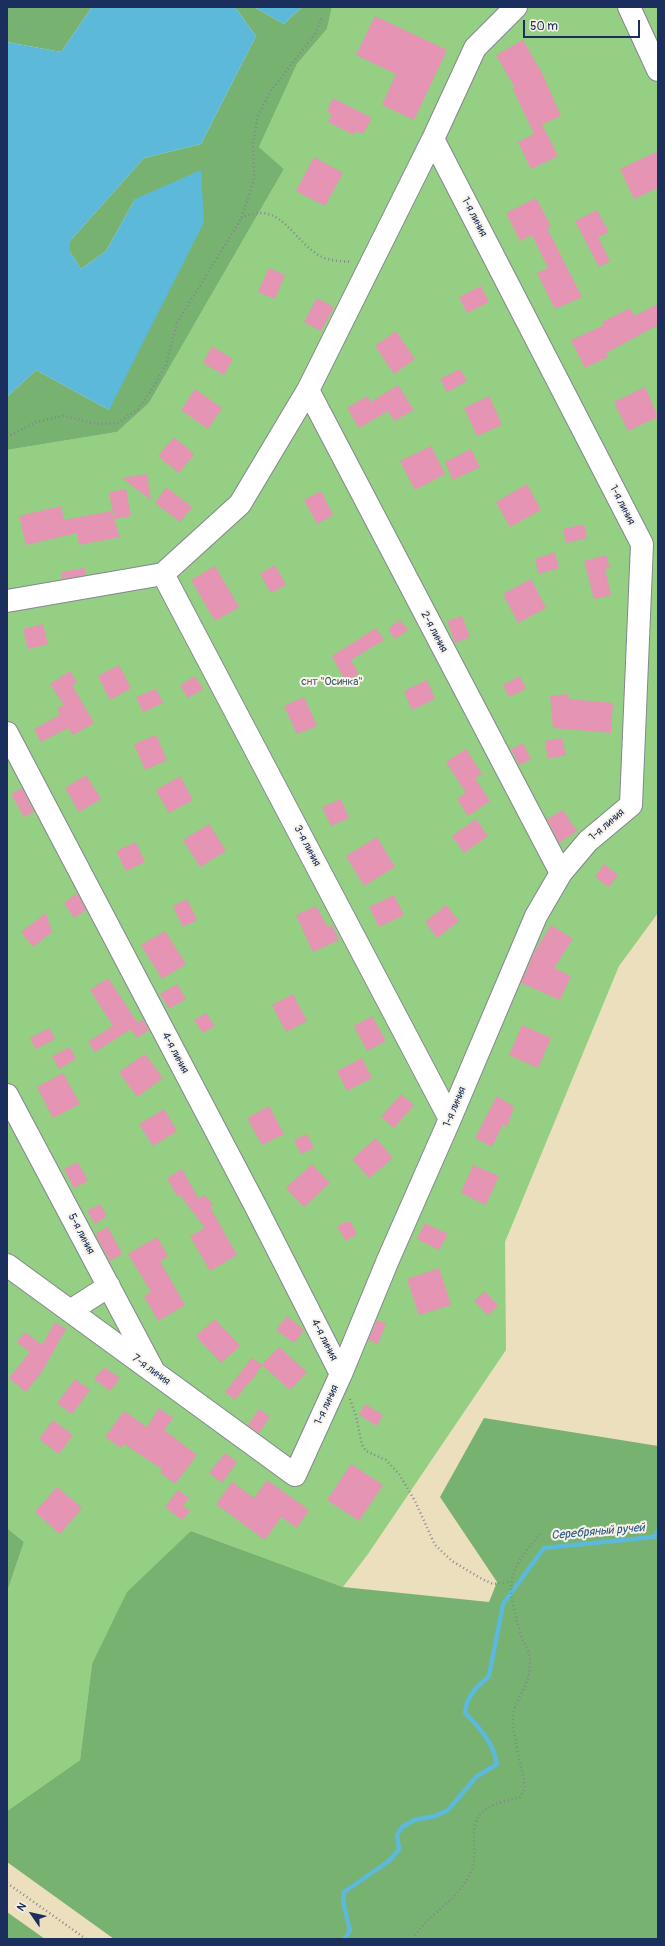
<!DOCTYPE html>
<html>
<head>
<meta charset="utf-8">
<style>
	body { margin:0 }
	#map { position:relative; width:665px; height:1946px; overflow:hidden; background:#ecdfbd; font-family:Pangolin,sans-serif }
	canvas { display:block }
	.frame { position:absolute; inset:0; border:8px solid #1b2f5e; pointer-events:none }
	.north { position:absolute; left:12px; top:1894px; width:40px; height:40px; -webkit-text-stroke:3px #f7f3e8; paint-order:stroke; rotate:304deg; font-size:11px; font-weight:700; line-height:16px; text-align:center; color:#1b2f5e }
	.north::after { content:''; display:block; margin:auto; width:14px; height:18px; background:#1b2f5e; clip-path:polygon(50% 0,100% 100%,50% 72%,0 100%) }
	.scale { position:absolute; left:523px; top:20px; width:117px; height:18px; box-sizing:border-box; border:2px solid #1b2f5e; border-top:0; padding-left:5px; font-size:12px; line-height:14px; white-space:nowrap; color:#1b2f5e; -webkit-text-stroke:3px #f7f3e8; paint-order:stroke }
</style>
</head>
<body>
<div id="map">
<canvas width="665" height="1946"></canvas>
<div class="frame"></div>
<div class="north">N</div>
<div class="scale">50 m</div>
</div>
<script>
const g = document.querySelector('canvas').getContext('2d');
g.lineJoin = 'round';
function fillPath(path, color) { g.fillStyle = color; g.fill(path, 'evenodd'); }
function stroke(path, color, width, dash) { g.strokeStyle = color; g.lineWidth = width; g.lineCap = dash ? 'butt' : 'round'; g.setLineDash(dash || []); g.stroke(path); }
function label(font, color, halo, rows, align = 'center') {
  g.font = font + ' Pangolin,sans-serif'; g.lineWidth = 4; g.setLineDash([]); g.textBaseline = 'middle'; g.strokeStyle = halo; g.fillStyle = color; for (const [text, x, y, turn = 0] of rows) {
    g.save(); g.translate(x, y); g.rotate((+turn || 0) * Math.PI / 180); g.textAlign = isNaN(turn) ? turn : align; if (halo) g.strokeText(text, 0, 0); g.fillText(text, 0, 0); g.restore();
  }
}
fillPath(new Path2D(`
	M332 7H658V913L619 966 505 1242 506 1350 368 1554 343 1587 191 1531 92 1664 80 1760 7 1811V1592L24 1542 7 1528V450L117 432 149 403 284 169 259 147 297 64 327 29Z`), '#94cf83');
fillPath(new Path2D(`
	M7 7H92L61 52 7 42Z
	M235 7H254L284 24 302 7H332L327 29 297 64 259 147 284 169 149 403 117 432 7 450V397L36 370 109 410 135 199 106 251 81 269 70 252V241L144 158 201 144 256 36Z
	M484 1418 658 1446V1939H114L7 1862V1811L80 1760 92 1664 127 1592 191 1531 343 1587 489 1602 497 1582 440 1497Z
	M7 1528 24 1542 7 1592Z
	M7 1912 45 1939H7Z`), '#77b271');
fillPath(new Path2D(`
	M92 7H235L256 36 201 144 144 158 70 241V252L81 269 106 251 135 199 201 170 204 222 109 410 36 370 7 397V42L61 52Z
	M254 7H302L284 24Z`), '#5cb9da');
stroke(new Path2D(`
	M344 1939 350 1931 343 1901 344 1892 389 1861 399 1849 397 1835 402 1827 414 1820 435 1816 448 1810 476 1777 497 1764C493 1742 480 1728 465 1713L467 1702 475 1689 489 1676 503 1604 544 1548 654 1537 658 1531`), '#5cb9da', 4.5);
fillPath(new Path2D(`
	M375 16 447 50 414 120 382 105 396 74 356 55Z
	M523 40 542 73 561 116 542 124 558 156 531 169 518 142 534 134 513 89 515 88 496 55Z
	M333 98 372 118 363 134 356 131 354 135 328 122 332 114 327 111Z
	M658 151V188L634 199 620 169Z
	M314 157 343 173 325 206 296 191Z
	M536 198 551 226 547 228 582 297 555 309 537 273 548 268 532 235 520 241 506 213Z
	M597 210 609 232 598 237 610 261 599 267 575 221Z
	M269 268 285 275 275 299 258 292Z
	M481 286 489 302 467 313 459 297Z
	M317 298 334 307 321 331 304 322Z
	M658 304V325L606 353 608 357 585 368 571 340 604 325 602 322 630 308 634 316Z
	M396 331 415 359 394 374 375 346Z
	M212 346 233 359 224 375 203 363Z
	M460 369 467 381 447 392 440 379Z
	M398 385 414 410 394 421 388 411 359 428 347 408 367 396 371 402Z
	M645 387 658 417 628 431 614 402Z
	M195 389 222 408 208 429 181 410Z
	M489 396 502 425 477 436 464 408Z
	M174 437 194 454 179 473 158 456Z
	M431 446 445 474 415 490 400 461Z
	M471 449 480 467 453 480 445 462Z
	M147 474 151 500 122 478Z
	M527 484 541 510 510 527 496 502Z
	M166 487 192 507 180 522 155 503Z
	M126 489 131 516 114 519 109 492Z
	M321 491 333 515 317 524 304 500Z
	M61 506 64 520 111 511 120 537 79 545 77 533 26 545 19 516Z
	M584 524 587 538 566 543 563 529Z
	M555 552 559 568 539 574 535 559Z
	M606 555 610 568 605 569 611 595 594 599 584 561Z
	M275 565 286 585 271 593 260 574Z
	M215 566 239 607 215 621 191 580Z
	M85 568 86 575 62 579 61 572Z
	M531 579 546 608 518 623 503 594Z
	M462 616 470 637 455 643 447 621Z
	M400 620 408 630 395 639 388 629Z
	M43 624 48 644 28 649 23 629Z
	M376 628 384 640 351 660 359 674 345 681 332 656Z
	M119 665 131 688 110 700 98 676Z
	M70 671 77 682 72 685 94 723 73 735 68 728 41 742 34 729 60 715 57 709 64 705 50 684Z
	M195 676 203 689 188 698 180 685Z
	M520 676 526 689 509 697 503 685Z
	M427 680 435 699 412 710 404 691Z
	M156 689 163 703 143 712 136 697Z
	M568 694 569 699 613 703 611 733 553 728 550 696Z
	M304 697 317 726 297 734 284 706Z
	M156 735 167 760 145 770 134 744Z
	M562 738 566 755 548 759 545 741Z
	M523 743 531 759 519 765 511 749Z
	M466 749 482 774 475 778 490 801 468 816 457 799 466 793 446 762Z
	M86 775 101 799 79 812 65 788Z
	M180 776 193 800 169 813 156 790Z
	M22 788 34 812 24 817 11 794Z
	M341 799 349 818 331 826 322 807Z
	M563 810 577 831 559 843 547 819Z
	M476 819 488 836 464 853 452 836Z
	M209 824 226 851 200 867 183 840Z
	M377 837 395 867 364 886 346 856Z
	M136 842 145 862 126 871 116 851Z
	M604 864 618 875 609 887 595 877Z
	M77 893 86 910 74 918 64 903Z
	M394 895 404 915 379 927 369 907Z
	M187 899 197 920 183 927 173 906Z
	M446 905 459 921 437 938 425 922Z
	M316 906 328 927 332 925 339 940 313 952 296 915Z
	M46 913 52 932 33 947 21 932Z
	M551 925 573 939 554 968 571 976 560 1000 521 983 535 951Z
	M165 931 186 964 162 979 141 945Z
	M108 978 138 1023 143 1019 149 1030 137 1038 131 1029 95 1052 88 1042 113 1026 90 990Z
	M177 984 186 999 169 1009 160 994Z
	M293 994 307 1021 286 1032 272 1005Z
	M206 1013 215 1026 203 1033 194 1020Z
	M372 1016 386 1041 367 1051 354 1026Z
	M522 1025 551 1038 538 1068 509 1055Z
	M49 1028 55 1039 36 1049 30 1038Z
	M70 1047 76 1059 59 1069 52 1056Z
	M145 1054 163 1078 137 1097 119 1072Z
	M362 1058 372 1078 347 1091 337 1071Z
	M63 1073 80 1104 53 1118 37 1087Z
	M401 1094 414 1105 394 1128 381 1117Z
	M497 1096 514 1107 507 1127 503 1124 492 1147 475 1138Z
	M269 1106 284 1134 262 1145 247 1118Z
	M164 1109 177 1131 153 1146 139 1124Z
	M307 1134 314 1148 301 1154 294 1140Z
	M376 1138 393 1158 369 1178 352 1159Z
	M78 1162 88 1181 74 1188 64 1169Z
	M312 1164 330 1183 304 1207 286 1188Z
	M473 1165 499 1176 486 1205 461 1193Z
	M182 1169 199 1199 205 1195 213 1205 210 1207 237 1255 210 1271 190 1236 205 1228 180 1195 177 1196 167 1178Z
	M100 1204 107 1216 95 1224 87 1211Z
	M346 1222H351L357 1234 346 1241 337 1226Z
	M425 1223 448 1234 439 1250 417 1239Z
	M108 1227 122 1254 110 1261 95 1234Z
	M157 1237 168 1256 160 1261 185 1305 158 1321 144 1296 151 1292 128 1254Z
	M439 1268 451 1305 419 1315 407 1279Z
	M485 1291 498 1306 488 1315 474 1301Z
	M287 1316 304 1330 294 1343 276 1330Z
	M215 1319 240 1346 221 1363 196 1336Z
	M377 1320 386 1323 378 1344 368 1340Z
	M55 1322 66 1329 43 1370 26 1392 9 1378 30 1352 17 1342 25 1332 42 1345Z
	M279 1347 307 1372 290 1390 262 1365Z
	M252 1358 262 1365 251 1382 250 1381 235 1400 225 1392Z
	M104 1367 120 1378 110 1391 94 1379Z
	M75 1379 90 1390 72 1414 57 1403Z
	M365 1404 383 1415 377 1426 359 1415Z
	M159 1408 173 1418 164 1430 197 1455 175 1484 160 1472 162 1469 124 1444 121 1448 105 1437 124 1411 147 1427Z
	M259 1409 270 1417 259 1433 248 1425Z
	M53 1420 73 1435 59 1454 39 1439Z
	M225 1453 237 1462 222 1483 209 1473Z
	M351 1464 383 1485 359 1521 327 1500Z
	M267 1480 309 1510 297 1528 281 1517 265 1540 216 1504 232 1482 254 1498Z
	M57 1487 82 1508 60 1534 35 1512Z
	M178 1490 189 1498 183 1506 190 1511 182 1520 165 1507Z`), '#e594b4');
const minor = new Path2D(`
	M629 7 658 70
	M308 390 561 873
	M163 574 450 1119
	M7 601 163 574 240 504 308 390 433 139 475 48 516 7
	M7 733 256 1207 341 1374
	M7 1095 152 1368
	M7 1265 295 1475 341 1374 388 1260 450 1119 536 916 561 873 588 841 631 805 642 544 433 139
	M70 1311 109 1286`);
stroke(minor, '#84878e', 24);
stroke(new Path2D(`
	M241 218C278 201 288 232 314 252 325 261 339 261 352 262
	M7 437 36 422 63 416 97 424 118 423 138 409 151 391 166 365 177 323 241 219 254 180 253 143 258 116 270 92 315 34 322 17
	M350 1399 356 1416 362 1445 366 1451 386 1460 399 1474 415 1501 435 1545 452 1561 482 1579 493 1584 511 1582
	M7 1883 86 1939
	M413 1939C428 1913 461 1899 472 1869 479 1851 467 1829 481 1813 490 1804 508 1800 520 1797L525 1788C523 1770 511 1730 513 1715 517 1695 531 1685 530 1660 530 1651 522 1641 520 1632 505 1579 507 1573 542 1532`), '#84878e', 2.5, [1, 3]);
stroke(minor, '#fff', 22);
label('11px', '#1b2f5e', '#f7f3e8', [
	["1-я линия",474,217,63],
	["1-я линия",622,505,63],
	["2-я линия",434,632,62],
	["1-я линия",607,825,-41],
	["3-я линия",307,846,62],
	["4-я линия",175,1053,62],
	["1-я линия",455,1107,-67],
	["5-я линия",81,1234,62],
	["4-я линия",324,1340,63],
	["7-я линия",151,1370,36],
	["1-я линия",327,1405,-65]
]);
label('11px', '#395767', '#f7f3e8', [
	["снт \"Осинка\"",332,682]
]);
label('italic 12px', '#2e5883', '#f7f3e8', [
	["Серебряный ручей",598,1532,-5]
]);
</script>
</body>
</html>
